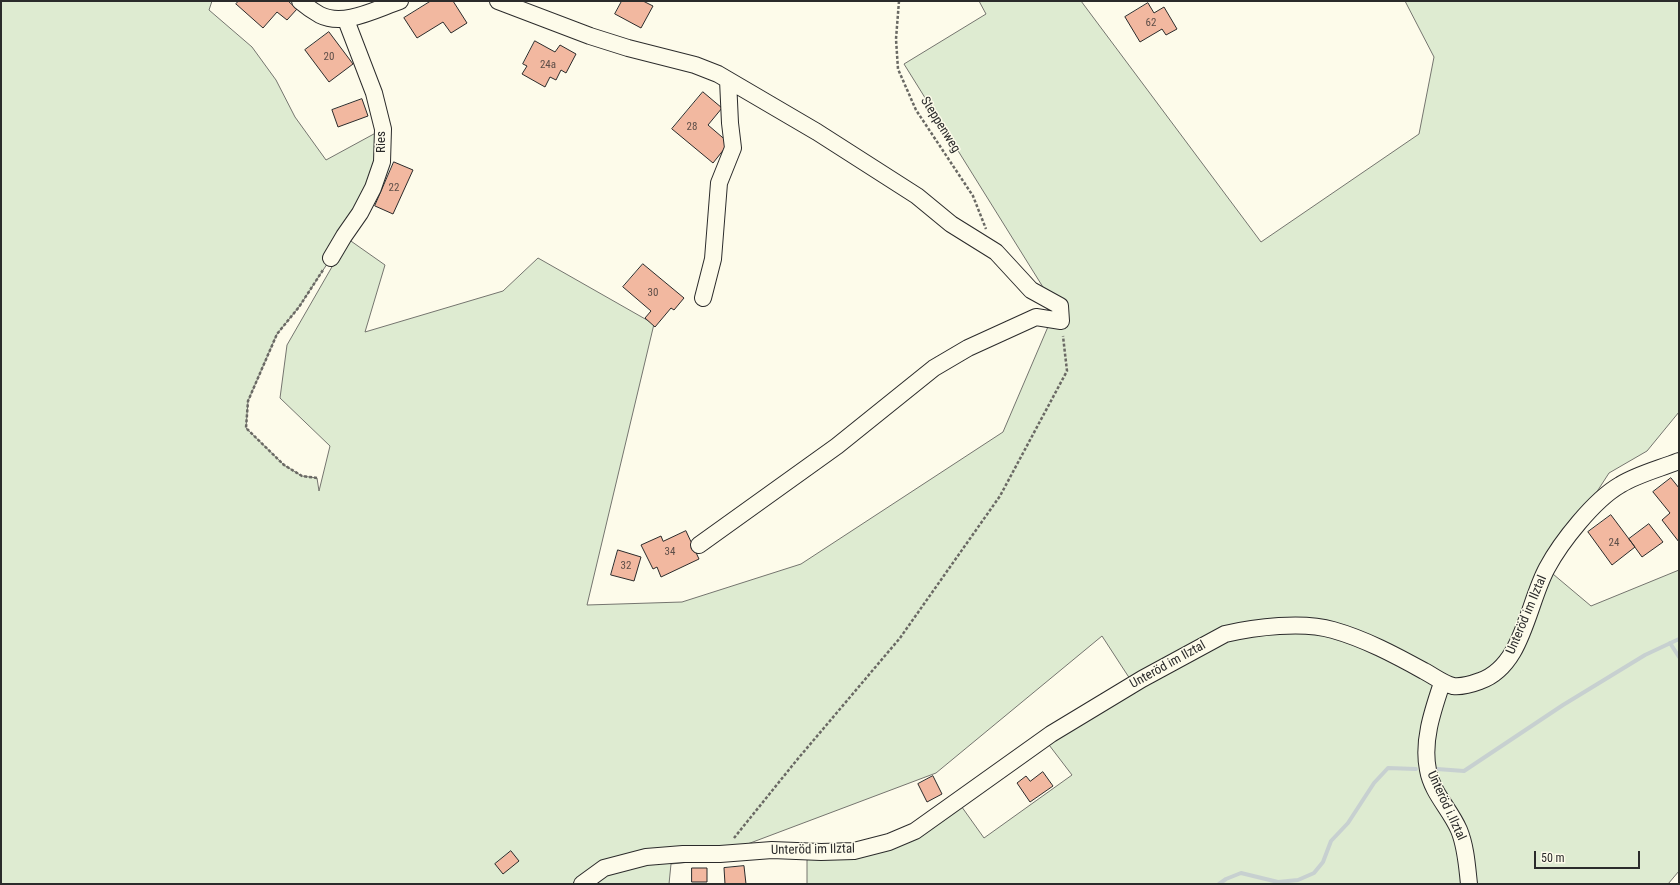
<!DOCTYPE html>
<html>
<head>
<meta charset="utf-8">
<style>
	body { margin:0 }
	#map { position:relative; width:1680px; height:885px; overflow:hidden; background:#fdfbea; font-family:"Roboto Condensed",sans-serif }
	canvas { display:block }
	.frame { position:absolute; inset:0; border:2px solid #2b2b2b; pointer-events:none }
	.scale { position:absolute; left:1534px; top:851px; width:106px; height:18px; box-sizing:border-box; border:2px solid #2b2b2b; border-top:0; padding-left:5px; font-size:12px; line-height:14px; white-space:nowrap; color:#2b2b2b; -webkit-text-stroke:3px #fdfbea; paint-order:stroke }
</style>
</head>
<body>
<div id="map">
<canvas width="1680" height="885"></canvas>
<div class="frame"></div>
<div class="scale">50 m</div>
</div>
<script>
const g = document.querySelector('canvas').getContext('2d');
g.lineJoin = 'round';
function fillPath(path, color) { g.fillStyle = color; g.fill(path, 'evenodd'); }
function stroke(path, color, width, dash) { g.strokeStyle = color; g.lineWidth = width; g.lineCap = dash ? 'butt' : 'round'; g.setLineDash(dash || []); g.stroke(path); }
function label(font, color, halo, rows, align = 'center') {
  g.font = font + ' "Roboto Condensed",sans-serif'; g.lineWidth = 3; g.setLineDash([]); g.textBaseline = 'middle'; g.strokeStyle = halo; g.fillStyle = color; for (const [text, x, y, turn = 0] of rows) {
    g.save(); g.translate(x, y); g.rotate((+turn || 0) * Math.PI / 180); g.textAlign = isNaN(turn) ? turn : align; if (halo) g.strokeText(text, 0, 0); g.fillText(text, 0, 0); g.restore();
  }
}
const green = new Path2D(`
	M1 1H212L209 10 252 47 276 80 295 117 326 160 383 129 382 162 331 258 299 307 277 334 248 401 246 428 284 465 302 476 317 478 319 491 330 446 280 398 287 345 348 239 385 265 365 332 503 291 538 258 654 324 587 605 682 602 801 564 1003 432 1056 308 904 64 986 14 979 1H1081L1261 242 1419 134 1434 57 1405 1H1679V412L1647 451 1609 473 1547 569 1591 606 1679 570V871L1668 884H807V860L821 852 854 851 959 803 984 838 1072 775 1046 741 1130 679 1102 636 936 773 721 854 719 859 671 864 669 884H1Z`);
fillPath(green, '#deebd1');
stroke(green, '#74746e', 1);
stroke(new Path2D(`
	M1670 643 1679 657
	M1437 769 1464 771 1563 705 1645 655 1679 639
	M1219 884 1226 879 1241 873 1278 882 1298 880 1314 873 1323 862 1331 841 1348 823 1374 783 1388 768 1416 769`), '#c7d0d0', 4);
const building = new Path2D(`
	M239 1H288L297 9 287 20 277 12 263 28 236 4Z
	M431 1H453L467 23 451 33 443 22 417 38 404 18Z
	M622 1H643L653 6 641 28 615 14Z
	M1148 3 1154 13 1164 7 1177 29 1166 35 1162 29 1140 42 1125 17Z
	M329 32 353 64 329 82 305 50Z
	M535 41 555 52 560 45 576 54 566 73 561 70 556 80 550 77 545 87 522 74 527 66 523 64Z
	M703 92 722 108 708 125 729 143 713 163 672 129Z
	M362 99 368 116 338 127 332 110Z
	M394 162 413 170 393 214 375 206Z
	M643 264 684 298 674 310 671 308 655 327 645 318 651 311 623 287Z
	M1671 478 1679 488V542L1662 520 1670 513 1653 492Z
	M1611 515 1635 547 1612 565 1588 532Z
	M1649 524 1663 542 1642 557 1629 539Z
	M686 531 699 559 661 577 657 567 653 569 641 545 661 536 663 541Z
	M618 550 641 557 634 581 611 575Z
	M1043 772 1053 786 1030 802 1017 783 1026 776 1030 781Z
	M933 776 942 794 927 802 918 784Z
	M511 851 519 861 503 874 495 864Z
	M744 866 746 884H725L724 868Z
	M692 868H707V882H692Z`);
fillPath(building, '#f2b8a0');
stroke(building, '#2b2b2b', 1);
const minor = new Path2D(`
	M300 1C306 6 313 11 320 15 344 27 376 9 400 1
	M498 1 590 36 628 48 695 65 718 74 817 132 917 196 951 224 996 252 1031 290 1060 306 1061 321 1036 317 968 348 934 368 837 446 699 545
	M331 258 344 236 360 213 373 188 382 162 383 129 374 93 346 20
	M703 298 713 259 719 183 733 148 730 123 728 80
	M1442 683C1433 710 1422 741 1428 770 1432 793 1450 809 1459 830 1466 847 1467 866 1469 884
	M582 884 604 868 646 857 683 854H720L772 850 821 852 854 851 889 842 915 831 1051 734 1142 679 1225 634C1255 627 1303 621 1333 630 1365 639 1395 655 1424 671 1434 676 1442 683 1453 686 1462 687 1472 684 1480 681 1523 666 1527 605 1547 568 1561 542 1594 500 1620 485 1638 474 1659 469 1679 461`);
stroke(minor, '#2b2b2b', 18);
stroke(new Path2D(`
	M899 1 896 39 898 69 916 110 973 196 986 229
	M317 478 302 476 284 465 246 428 248 401 277 334 299 307 323 270
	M734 838 796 761 900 638 1000 496 1067 371 1063 336`), '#6a6964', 2.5, [3, 2]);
stroke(minor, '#fdfbea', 16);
label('11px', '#5d4e48', null, [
	["62",1151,23],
	["20",329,57],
	["24a",548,65],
	["28",692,127],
	["22",394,188],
	["30",653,293],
	["24",1614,543],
	["34",670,552],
	["32",626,566]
]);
label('13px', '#2b2b2b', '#fdfbea', [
	["Steppenweg",940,125,58],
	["Ries",382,142,-90],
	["Unteröd im Ilztal",1527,615,-67],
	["Unteröd im Ilztal",1168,665,-29],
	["Unteröd i.Ilztal",1446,806,65],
	["Unteröd im Ilztal",813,850,-1]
]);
</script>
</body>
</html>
